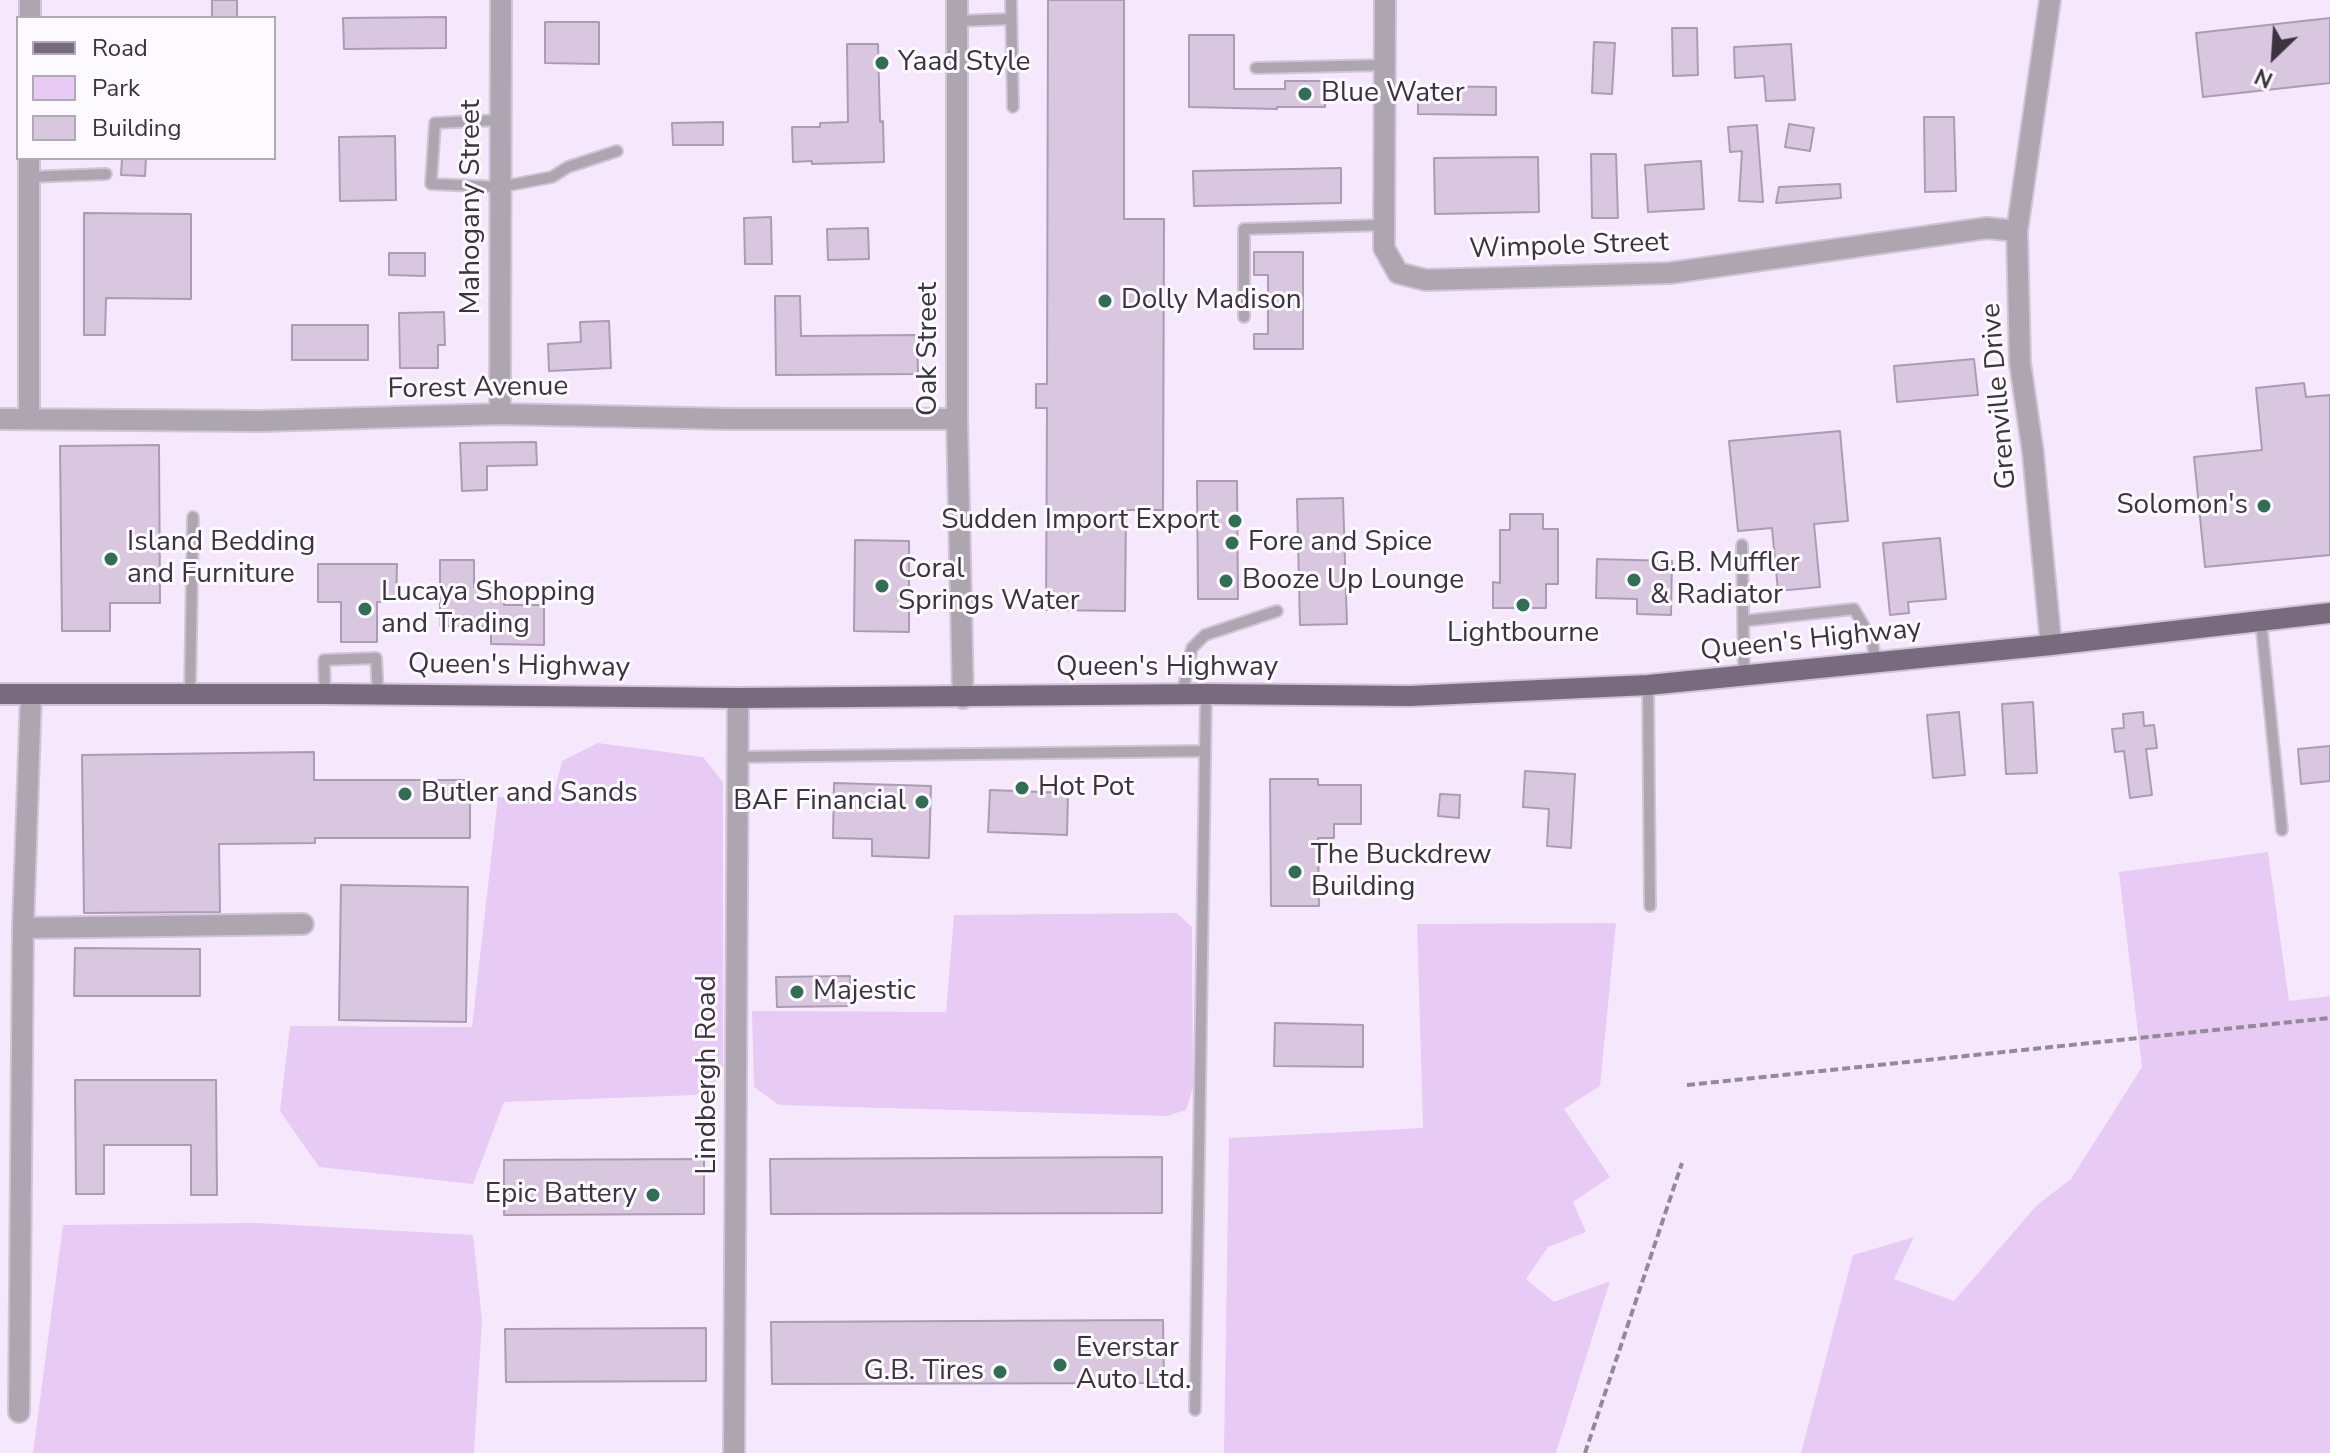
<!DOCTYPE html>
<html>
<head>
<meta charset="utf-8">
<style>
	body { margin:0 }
	#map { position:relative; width:2330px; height:1453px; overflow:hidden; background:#f6e8fc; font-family:"Nunito Sans",sans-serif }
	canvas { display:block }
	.legend { position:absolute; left:16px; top:16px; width:260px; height:144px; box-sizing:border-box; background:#fdfaff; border:2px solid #afabb2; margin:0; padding:10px 14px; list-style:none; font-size:24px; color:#3b343e }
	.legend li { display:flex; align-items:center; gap:16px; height:40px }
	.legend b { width:40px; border:2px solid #afabb2 }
	.north { position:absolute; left:2234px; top:16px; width:80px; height:80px; -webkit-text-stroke:6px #fdfaff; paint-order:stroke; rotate:205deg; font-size:22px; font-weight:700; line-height:32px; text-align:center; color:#3b343e }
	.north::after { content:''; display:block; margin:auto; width:28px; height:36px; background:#3b343e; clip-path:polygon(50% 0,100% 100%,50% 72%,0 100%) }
</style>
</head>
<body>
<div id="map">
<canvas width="2330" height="1453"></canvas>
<ul class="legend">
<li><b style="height:10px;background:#786b7e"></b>Road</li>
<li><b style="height:22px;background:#e7cbf4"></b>Park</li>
<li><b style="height:22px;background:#d8c7df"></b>Building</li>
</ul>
<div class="north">N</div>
</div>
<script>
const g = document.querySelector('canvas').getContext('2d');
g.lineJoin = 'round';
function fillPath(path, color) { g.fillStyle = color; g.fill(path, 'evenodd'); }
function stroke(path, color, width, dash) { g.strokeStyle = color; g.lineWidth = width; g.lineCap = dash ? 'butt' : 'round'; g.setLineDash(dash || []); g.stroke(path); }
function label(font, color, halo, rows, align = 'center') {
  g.font = font + ' "Nunito Sans",sans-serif'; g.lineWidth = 6; g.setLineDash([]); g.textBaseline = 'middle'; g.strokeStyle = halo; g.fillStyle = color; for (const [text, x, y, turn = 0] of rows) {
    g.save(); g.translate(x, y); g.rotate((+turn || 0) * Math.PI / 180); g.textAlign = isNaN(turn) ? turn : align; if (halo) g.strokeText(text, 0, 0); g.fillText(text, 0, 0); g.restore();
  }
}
fillPath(new Path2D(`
	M598 743 703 757 723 782V1076L696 1095 504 1102 473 1184 319 1167 280 1111 290 1026 472 1027 498 797 553 798 562 761Z
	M2268 852 2289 1001 2330 996V1453H1801L1853 1255 1914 1237 1894 1279 1954 1301 2037 1205 2071 1179 2142 1067 2119 872Z
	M1177 913 1192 927 1193 1088 1186 1110 1167 1116 779 1105 754 1087 752 1011 946 1012 954 915Z
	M1616 923 1600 1086 1564 1109 1610 1177 1573 1202 1586 1232 1548 1247 1526 1279 1554 1302 1610 1281 1556 1453H1224L1229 1138 1423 1128 1417 924Z
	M256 1223 473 1235 482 1320 474 1453H33L63 1225Z`), '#e7cbf4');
const building = new Path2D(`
	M212 0H237V18H212Z
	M1048 0H1124V219H1164L1163 510H1126L1125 611 1046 610 1047 408H1036V384H1047Z
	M446 17V48L344 49 343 18Z
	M2330 18V83L2203 97 2196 33Z
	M545 22H599V64L545 63Z
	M1672 28H1697L1698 75 1673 76Z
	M1189 35H1234V89H1285V81H1326L1325 107H1277V109L1189 107Z
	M1594 42 1615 43 1612 94 1592 93Z
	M847 44H878L880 122 883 121 884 162 812 164V161L793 162 792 127H820V123L848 122Z
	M1791 44 1795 100 1766 101 1764 76 1735 78 1734 47Z
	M1418 86 1496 87V115L1418 114Z
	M1924 117H1954L1956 191 1925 192Z
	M723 122V145H673L672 123Z
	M1789 124 1814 128 1810 151 1785 147Z
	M1757 125 1763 202 1739 201 1742 151 1730 152 1728 127Z
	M395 136 396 200 340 201 339 137Z
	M1591 154H1616L1618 218H1592Z
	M1538 157 1539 212 1435 214 1434 158Z
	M122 158H146L145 176 121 175Z
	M1701 161 1704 209 1648 212 1645 165Z
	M1341 168V203L1194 206 1193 171Z
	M1840 184 1841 198 1776 203 1779 187Z
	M84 213 191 214V299L106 298 105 335H84Z
	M771 217 772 264H745L744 218Z
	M868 228 869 259 828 260 827 229Z
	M1254 252H1303V349H1254V334H1268V275H1254Z
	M389 253H425V276L389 275Z
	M775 296H800L801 336 917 335 918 374 776 375Z
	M444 312 445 345H438V368H400L399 313Z
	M609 321 611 368 549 371 548 344 581 342 580 322Z
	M292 325H368V360H292Z
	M1974 359 1978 395 1897 402 1894 366Z
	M2304 383 2306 397 2330 395V555L2205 567 2194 457 2262 450 2256 388Z
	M1840 431 1848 521 1814 524 1820 587 1778 591 1772 528 1738 531 1729 441Z
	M536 442 537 465 487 466V490L462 491 460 443Z
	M159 445 160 603H110V631H62L60 446Z
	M1197 481H1237L1238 599H1198Z
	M1343 498 1347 624 1300 625 1297 499Z
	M1510 514H1543V529H1558V584H1546V608H1493V582L1500 583V530H1510Z
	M1940 538 1946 599 1908 602 1909 613 1890 615 1883 543Z
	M855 540 909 541V632L854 631Z
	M1597 559 1672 561 1671 615 1637 614V599L1596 598Z
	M440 560H474V587L504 588V605H544V645L491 644V626H440Z
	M318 564H397L396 602H377V642H341V602H318Z
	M2033 702 2037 773 2006 774 2002 704Z
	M1959 712 1965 775 1933 778 1927 715Z
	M2143 712 2144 726 2154 725 2157 748 2146 749 2152 795 2130 798 2124 751 2115 752 2112 729 2124 728 2123 714Z
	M2330 746V781L2301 784 2298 749Z
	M314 752V780H470V838H315V843L219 844 220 912 84 913 82 755Z
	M1525 771 1575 774 1571 848 1547 846 1549 809 1523 807Z
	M1270 779H1318V785H1361V824H1334V838H1318L1319 906H1271Z
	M834 783 931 786 929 858 872 856V839L833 838Z
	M990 790 1068 793 1067 835 988 832Z
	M1440 794 1460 795 1459 818 1438 816Z
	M341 885 468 887 466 1022 339 1020Z
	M75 948 200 949V996H74Z
	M850 976 851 1006 777 1007 776 977Z
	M1275 1023 1363 1025V1067L1274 1066Z
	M75 1080H216L217 1195H191V1145H104V1194H76Z
	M1162 1157V1213L771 1214 770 1159Z
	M704 1159V1214L504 1215V1160Z
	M1163 1320 1164 1383 772 1384 771 1322Z
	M706 1328V1381L506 1382 505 1329Z`);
fillPath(building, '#d8c7df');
stroke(building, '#ac9cb3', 2);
const service = new Path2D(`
	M1011 0 1013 107
	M957 21 1010 19
	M1256 68 1385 65
	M500 120 435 123 431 184 500 187 552 177 568 167 617 151
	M29 177 106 174
	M1244 317V229L1384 225
	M1742 545 1744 676
	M1743 621 1854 609 1872 640 1876 663
	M2261 621 2282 830
	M1648 685 1650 906
	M190 693 193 517
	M325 694 324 660 376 658 378 694
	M1182 695 1192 648 1205 635 1277 611
	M738 757 1205 751
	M1195 1410 1206 694`);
const minor = new Path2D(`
	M957 0V419L963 698
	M1385 0 1384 248 1398 273 1426 280 1670 273 1987 228 2017 231
	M2050 0 2017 231 2020 363 2033 453 2051 645
	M30 18V0
	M500 414 501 0
	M0 419 261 421 500 414 731 419H957
	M29 419V158
	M23 928 303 924
	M19 1412 23 928 31 694
	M734 1453 738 698`);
const primary = new Path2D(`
	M0 694H325L738 698 1206 694 1410 696 1648 685 2051 645 2330 613`);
stroke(service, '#d1c4d6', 14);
stroke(minor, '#d1c4d6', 24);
stroke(primary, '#d1c4d6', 24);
stroke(new Path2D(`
	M1687 1085 2330 1018
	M1585 1453 1682 1163`), '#948998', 4, [8, 4]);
stroke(service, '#ada6b1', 10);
stroke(minor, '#ada6b1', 20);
stroke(primary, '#786b7e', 20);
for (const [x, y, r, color] of [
	[882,63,8,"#336d55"],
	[1305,94,8,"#336d55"],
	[1105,301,8,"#336d55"],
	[2264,506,8,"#336d55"],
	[1235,521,8,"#336d55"],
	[1232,543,8,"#336d55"],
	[111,559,8,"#336d55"],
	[1634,580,8,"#336d55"],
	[1226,581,8,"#336d55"],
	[882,586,8,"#336d55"],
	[1523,605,8,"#336d55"],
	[365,609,8,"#336d55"],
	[1022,788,8,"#336d55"],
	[405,794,8,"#336d55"],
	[922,802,8,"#336d55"],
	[1295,872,8,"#336d55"],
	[797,992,8,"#336d55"],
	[653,1195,8,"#336d55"],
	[1060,1365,8,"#336d55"],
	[1000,1372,8,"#336d55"]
]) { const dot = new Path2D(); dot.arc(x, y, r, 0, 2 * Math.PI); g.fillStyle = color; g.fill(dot); stroke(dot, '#fdfaff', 3); }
label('28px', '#3b343e', '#fdfaff', [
	["Yaad Style",898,63],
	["Blue Water",1321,94],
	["Dolly Madison",1121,301],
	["Solomon's",2248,506,"right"],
	["Sudden Import Export",1219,521,"right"],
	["Island Bedding",127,543],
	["and Furniture",127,575],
	["Fore and Spice",1248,543],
	["G.B. Muffler",1650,564],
	["& Radiator",1650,596],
	["Coral",898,570],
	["Springs Water",898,602],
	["Booze Up Lounge",1242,581],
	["Lucaya Shopping",381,593],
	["and Trading",381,625],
	["Lightbourne",1523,634,"center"],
	["Hot Pot",1038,788],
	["Butler and Sands",421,794],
	["BAF Financial",906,802,"right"],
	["The Buckdrew",1311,856],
	["Building",1311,888],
	["Majestic",813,992],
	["Epic Battery",637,1195,"right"],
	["Everstar",1076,1349],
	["Auto Ltd.",1076,1381],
	["G.B. Tires",984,1372,"right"]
], 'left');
label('28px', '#3b343e', '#fdfaff', [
	["Mahogany Street",472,207,-90],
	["Wimpole Street",1569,247,-2],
	["Oak Street",929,349,-90],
	["Forest Avenue",478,389,-1],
	["Grenville Drive",2000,396,-95],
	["Queen's Highway",1811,641,-6],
	["Queen's Highway",519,667,1],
	["Queen's Highway",1167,668],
	["Lindbergh Road",708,1075,-90]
]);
</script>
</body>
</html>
